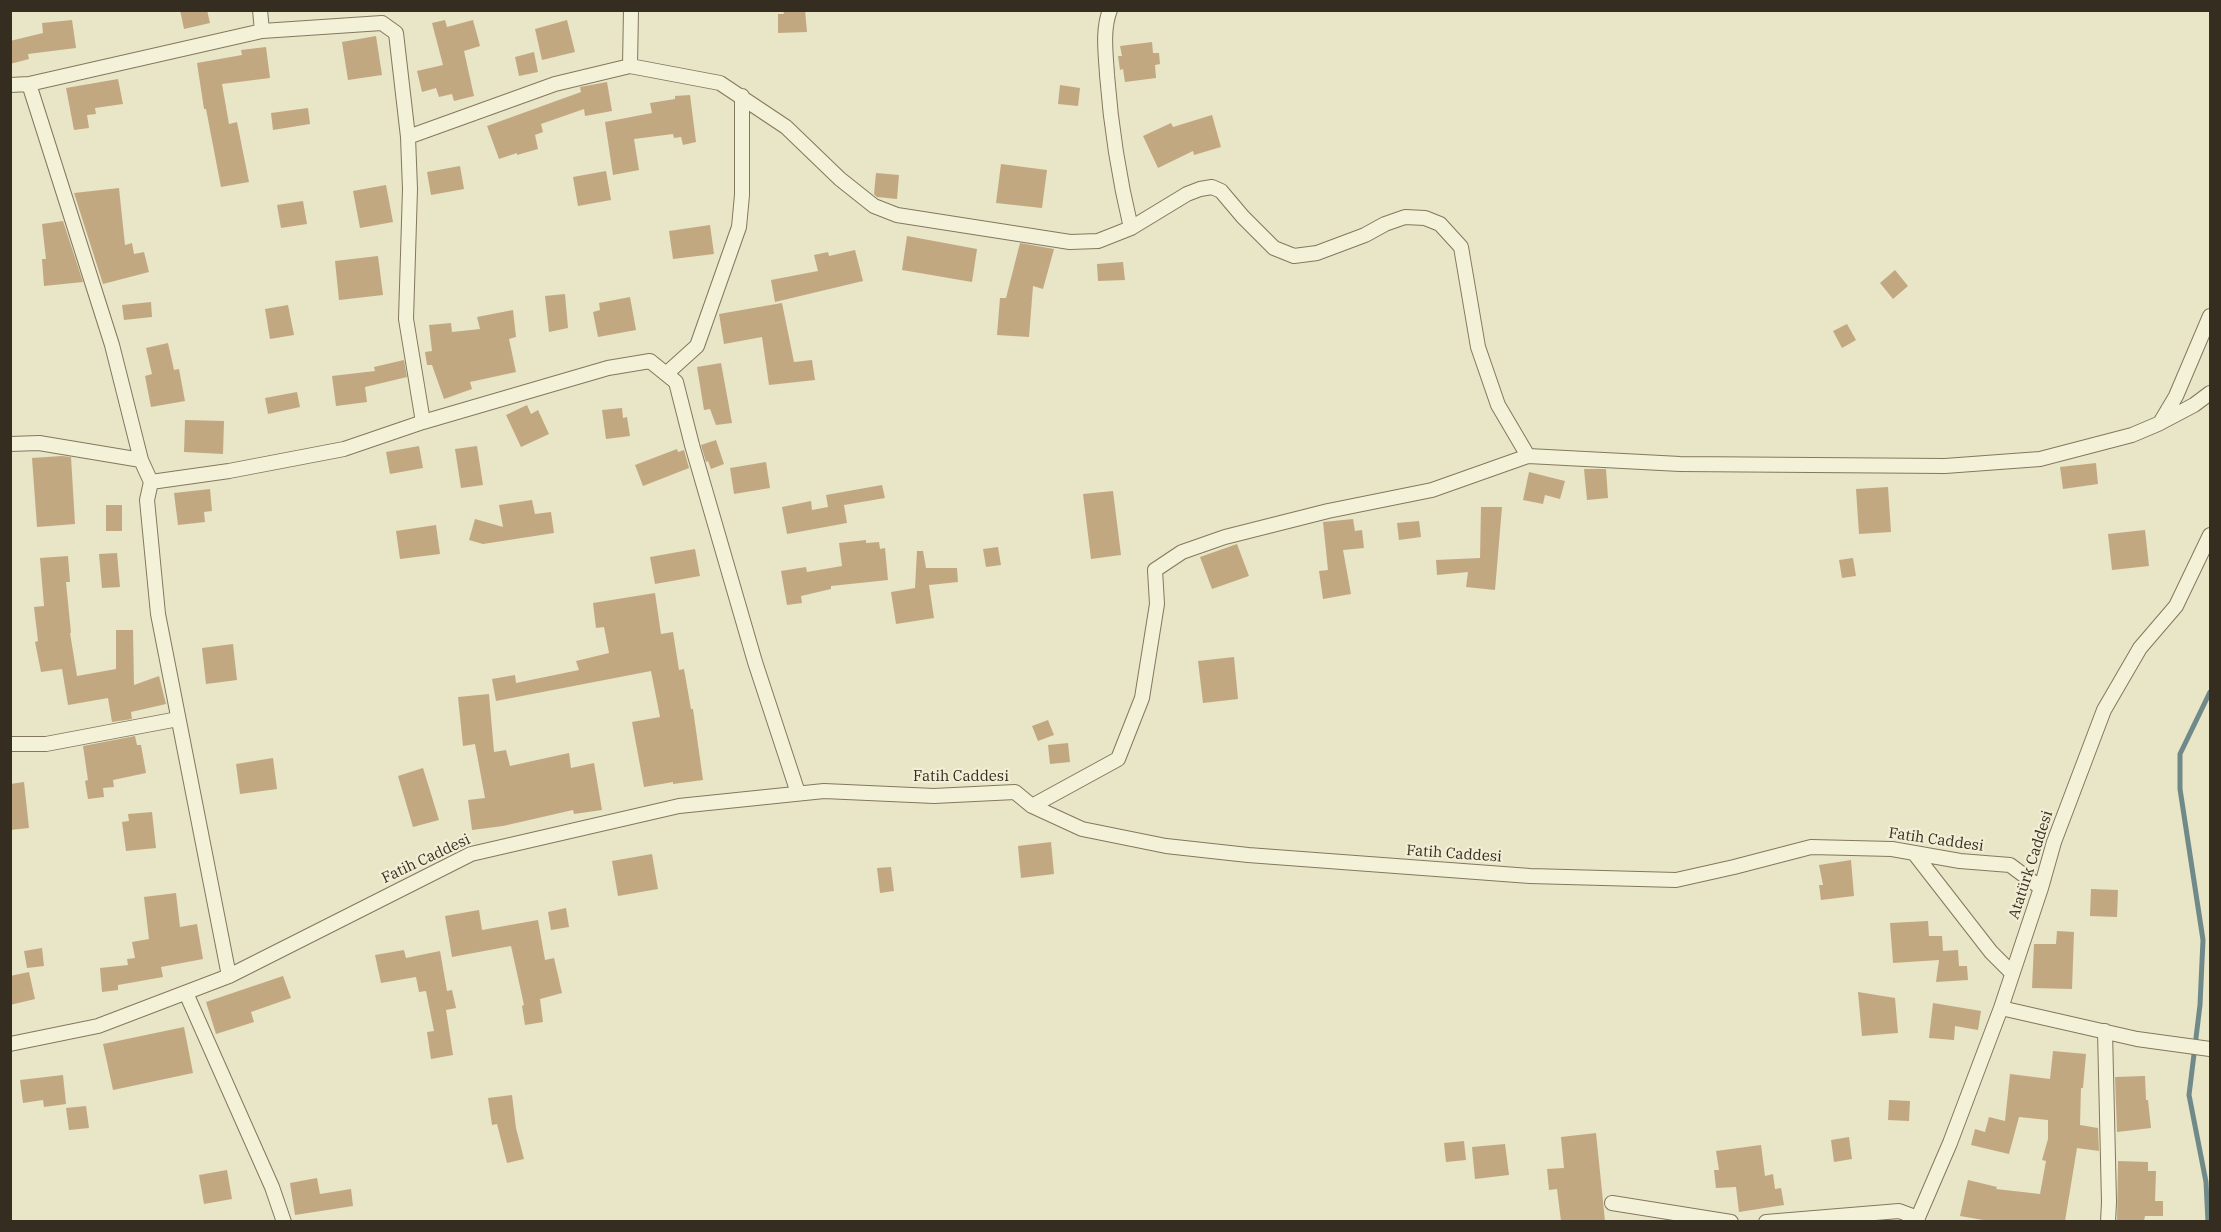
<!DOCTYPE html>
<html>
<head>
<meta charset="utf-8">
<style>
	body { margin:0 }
	#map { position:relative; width:2221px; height:1232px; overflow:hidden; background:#e9e5c7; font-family:"IBM Plex Serif",serif }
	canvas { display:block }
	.frame { position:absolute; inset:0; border:12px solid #342d20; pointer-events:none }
</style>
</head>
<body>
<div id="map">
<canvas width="2221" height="1232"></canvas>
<div class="frame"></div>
</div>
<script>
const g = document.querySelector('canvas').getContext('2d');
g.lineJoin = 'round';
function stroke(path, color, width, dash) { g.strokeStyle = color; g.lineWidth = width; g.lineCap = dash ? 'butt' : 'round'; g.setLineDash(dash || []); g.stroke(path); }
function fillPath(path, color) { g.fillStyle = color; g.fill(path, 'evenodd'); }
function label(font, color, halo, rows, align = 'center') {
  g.font = font + ' "IBM Plex Serif",serif'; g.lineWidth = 4.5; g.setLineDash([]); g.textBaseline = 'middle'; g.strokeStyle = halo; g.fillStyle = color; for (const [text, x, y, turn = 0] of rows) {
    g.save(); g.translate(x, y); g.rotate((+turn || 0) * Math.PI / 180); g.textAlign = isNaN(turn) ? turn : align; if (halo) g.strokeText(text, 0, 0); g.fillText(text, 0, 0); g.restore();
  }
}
stroke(new Path2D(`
	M2208 1222 2206 1182 2189 1095 2200 1005 2203 940 2180 789V754L2210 692`), '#6f8a88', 5);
fillPath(new Path2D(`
	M180 10H207L210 23 184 29Z
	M783 10H805L807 32 778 33V14H784Z
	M72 20 76 48 28 54 29 59 10 64V41L43 33 42 23Z
	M445 20 447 27 473 20 480 46 464 51 474 96 454 101 452 94 439 97 436 88 422 92 417 71 443 65 432 23Z
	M567 20 575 52 542 60 535 29Z
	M376 36 382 75 348 80 342 42Z
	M1152 42 1153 53H1159L1160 64 1155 65 1156 78 1125 82 1123 69 1120 70 1118 56H1122L1120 46Z
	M266 47 270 78 222 84 229 124 237 122 249 182 221 187 206 109H204L197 63 242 55 241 50Z
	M534 52 538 72 519 76 515 57Z
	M118 79 123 104 95 108 96 114 87 115 89 128 74 130 66 88Z
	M607 82 612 111 585 116 584 109 541 124 543 132 535 135 538 149 517 155V153L499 159 487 126 581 92 580 87Z
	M1060 85 1080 88 1078 106 1058 104Z
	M690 95 696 142 683 145 681 137 674 138 673 134 634 139 639 170 613 175 605 122 652 113 650 103 675 99V96Z
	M308 108 310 124 273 130 271 113Z
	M1212 115 1221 147 1194 155 1193 151 1158 168 1143 136 1171 123 1173 127Z
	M1001 164 1047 170 1042 208 996 203Z
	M460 166 464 189 431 195 427 172Z
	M606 171 611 200 578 206 573 177Z
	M876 173 899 175 897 199 877 197 874 194Z
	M386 185 393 222 360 228 353 191Z
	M119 188 125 245 132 243 134 254 144 252 149 272 103 284 74 193Z
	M303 201 307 224 281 228 277 205Z
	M63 221 83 282 44 286 42 259H46L42 224Z
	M710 225 714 254 673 259 669 231Z
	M907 236 977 249 972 282 902 270Z
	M1020 243 1054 249 1043 289 1033 286 1029 337 997 335 1000 298H1006Z
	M855 250 863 281 775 302 771 280 818 271 814 255 828 252 829 256Z
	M378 256 383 295 339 300 335 261Z
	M1123 262 1125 280 1098 281 1097 264Z
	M1895 270 1908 286 1893 299 1880 283Z
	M565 294 568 328 549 332 545 296Z
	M630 297 636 330 598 337 593 312 600 310 599 303Z
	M151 302 152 317 124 320 122 305Z
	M782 303 794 362 812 360 815 380 769 385 762 337 724 344 719 314Z
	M288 305 294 335 270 339 265 309Z
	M513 310 516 337 509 339 516 372 470 382 472 389 444 399 432 365H427L425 352 432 351 429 325 451 323 452 332 480 329 477 317Z
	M1847 324 1856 340 1842 348 1833 331Z
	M168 343 174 370 179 369 185 401 151 407 145 376 152 374 146 348Z
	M404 360 407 377 365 387 367 402 336 406 332 376 375 371 374 367Z
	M721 363 732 423 716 425 710 409 704 410 697 367Z
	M297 392 300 407 268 414 265 398Z
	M527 405 531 414 538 410 549 434 521 447 506 415Z
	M622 408 623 418 627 417 630 436 606 439 602 410Z
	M185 420 224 421 223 454 184 452Z
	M716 440 724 464 711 469 708 461 706 462 701 445Z
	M419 446 423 468 390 474 386 452Z
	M477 446 483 485 461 488 455 449Z
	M677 449 678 452 684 450 689 468 643 486 635 465Z
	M62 456 71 457 75 524 37 527 32 458Z
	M766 462 770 488 734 494 730 468Z
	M2096 463 2098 484 2063 489 2060 467Z
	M1584 469H1606L1608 498 1587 500Z
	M1529 472 1565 481 1560 499 1545 495 1543 504 1523 500Z
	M882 485 885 498 844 505 847 523 787 534 782 507 811 501 812 510 828 507 826 495Z
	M1888 487 1891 532 1859 534 1856 489Z
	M210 489 212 511 204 512 205 522 178 525 174 493Z
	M1113 491 1121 555 1091 559 1083 494Z
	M532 500 535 514 551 512 554 533 483 544 469 540 475 519 503 527 499 505Z
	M106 505H122V531H106Z
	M1481 507H1502L1495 590 1466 587 1468 572 1437 575 1436 560 1480 558Z
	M1353 519 1355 531 1362 530 1364 548 1343 550 1351 594 1323 599 1319 571 1328 570 1323 522Z
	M1419 521 1421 537 1399 540 1397 523Z
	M436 525 440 554 400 559 396 531Z
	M2145 530 2149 566 2112 570 2108 534Z
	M866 540V543L879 542 880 549 885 548 888 580 831 586V589L801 596 802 603 787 605 781 571 806 567 807 572 842 566 839 543Z
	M1237 544 1249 576 1212 589 1200 557Z
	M998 547 1001 565 986 567 983 549Z
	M695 549 700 576 655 584 650 557Z
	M917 551H923L926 568H957L958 582 929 585 934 618 896 624 891 592 915 588Z
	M117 553 120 587 102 588 99 554Z
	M68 556 70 582H66L71 633H70L77 676 116 669V630H133L134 685 159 676 166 704 131 712 132 719 112 722 108 698 68 705 62 669 41 672 35 642 38 641 34 607 44 606 40 558Z
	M1853 558 1856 576 1842 578 1839 560Z
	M655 593 661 634 673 632 679 670 684 669 691 709H693L703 780 673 784V782L644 787 632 722 660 717 651 671 496 701 492 679 515 675 516 683 579 670 576 661 609 653 604 627 596 628 593 603Z
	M233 644 237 680 206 684 202 648Z
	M1234 657 1238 699 1203 703 1198 661Z
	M489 694 494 752 506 750 510 766 569 753 571 768 594 763 602 810 574 814 573 810 503 826 472 830 468 800 485 798 475 744 463 746 458 697Z
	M1048 720 1054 735 1038 741 1032 726Z
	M135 736 137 745H141L146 773 113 780 114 787 103 788 104 797 88 799 85 781 88 780 83 746Z
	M1068 743 1070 762 1050 764 1048 745Z
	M273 758 277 789 240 794 236 764Z
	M423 768 439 820 413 827 398 776Z
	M24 782 29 828 10 830V784Z
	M152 812 156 848 126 851 122 822 129 821 128 814Z
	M1051 842 1054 874 1021 878 1018 846Z
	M652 854 658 889 618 896 612 861Z
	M1851 860 1854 896 1821 900 1819 885H1823L1819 865Z
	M891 867 894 891 880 893 877 868Z
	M2091 889 2118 890 2117 917 2090 916Z
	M176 893 180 927 197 924 203 959 161 967 163 977 118 985V990L102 992 100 968 128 965 127 959 135 958 132 942 149 939 144 897Z
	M566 908 569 927 551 930 548 912Z
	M479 910 482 930 538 920 545 960 554 958 562 993 540 999 543 1022 525 1025 522 1006 524 1005 511 946 452 957 445 916Z
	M1928 921 1929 936H1942L1943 951 1958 950 1959 966H1967L1968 980 1936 982 1939 960 1893 963 1890 923Z
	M2057 931 2074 932 2072 989 2032 988 2034 944H2056Z
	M42 948 44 966 27 968 24 951Z
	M404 950 406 958 440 951 447 991 452 990 456 1008 446 1010 453 1055 431 1059 427 1032 434 1031 426 991 419 992 416 977 381 983 375 955Z
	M29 972 35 999 10 1005V976Z
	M283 976 291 998 251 1012 254 1022 216 1034 206 1002Z
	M1858 992 1895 998 1898 1033 1862 1036Z
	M1933 1003 1981 1011 1978 1030 1955 1026 1954 1040 1929 1038Z
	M184 1027 193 1073 113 1090 103 1044Z
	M2053 1051 2086 1054 2083 1088H2081L2080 1125 2098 1128 2099 1151 2077 1148 2065 1221H1989L1960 1216 1968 1180 1997 1187 1996 1189 2040 1194 2046 1161 2042 1160 2048 1139V1120L2019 1117 2009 1154 1971 1145 1975 1129 1985 1132 1989 1117 2005 1121 2010 1074 2050 1079Z
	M63 1075 66 1104 44 1107 43 1100 23 1103 20 1080Z
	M2145 1076 2146 1100H2148L2151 1128 2117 1132 2115 1077Z
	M512 1095 516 1128 524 1159 507 1163 497 1124 492 1125 488 1098Z
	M1889 1100 1910 1101 1909 1121 1888 1120Z
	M86 1106 89 1128 69 1130 66 1108Z
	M1596 1133 1605 1221H1561L1557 1189 1549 1190 1547 1169 1564 1168 1561 1137Z
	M1849 1137 1852 1159 1834 1162 1831 1140Z
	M1464 1141 1466 1160 1446 1162 1444 1143Z
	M1505 1144 1509 1175 1475 1179 1472 1147Z
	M1761 1145 1765 1176 1773 1174 1775 1189 1781 1188 1784 1205 1739 1212 1736 1187 1716 1188 1714 1170H1719L1716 1151Z
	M2118 1161 2148 1162V1171H2156L2155 1201H2163V1216H2145L2144 1221H2117Z
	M227 1170 232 1199 204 1204 199 1175Z
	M317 1178 320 1194 351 1189 353 1206 295 1215 290 1183Z`), '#c2a881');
const minor = new Path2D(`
	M260 10 262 31
	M1110 10C1102 30 1106 55 1107 75 1111 127 1119 178 1131 228
	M630 66 631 10
	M29 84 112 345 141 460
	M10 85 29 84 262 31 382 23 396 33 408 137 410 189 406 319 423 422
	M408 137 555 84 630 66 720 83 786 127 840 179 874 206 897 215 1070 242 1098 241 1131 228 1187 194 1200 189 1212 187 1221 191 1243 217 1274 248 1294 256 1317 253 1365 235 1385 224 1405 217 1425 218 1440 224 1461 247 1478 347 1498 405 1528 456
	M666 374 697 346 739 227 742 195V96
	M2160 423 2176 396 2210 316
	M10 444 39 443 141 460 151 482 147 500 158 614 229 976
	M151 482 229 471 344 449 423 422 608 368 650 361 676 382 692 445 755 662 798 793
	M10 744H46L178 719
	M1032 806 1118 759 1142 698 1157 604 1155 570 1182 552 1225 537 1328 511 1432 490 1528 456 1680 464 1945 466 2040 459 2132 435 2158 424 2194 405 2210 393
	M1914 853 1991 952 2012 973
	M186 993 272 1187 284 1222
	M2001 1008 2137 1039 2210 1049
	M2105 1031 2109 1202 2108 1222
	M10 1044 98 1026 229 976 471 854 679 806 824 791 934 796 1015 792 1032 806 1082 829 1166 846 1248 855 1530 876 1676 880 1734 867 1811 847 1892 849 1960 861 2010 865 2041 888
	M1612 1203 1731 1222
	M1766 1222 1899 1211 1918 1218
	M1916 1222 1950 1143 2001 1008 2041 888 2054 842 2104 710 2140 648 2176 606 2210 535`);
stroke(minor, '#82785e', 16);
stroke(minor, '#f4f1d9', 14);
label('15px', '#342d20', '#f1eed5', [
	["Fatih Caddesi",961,777],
	["Fatih Caddesi",1936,840,8],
	["Fatih Caddesi",1454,854,4],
	["Fatih Caddesi",426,859,-25],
	["Atatürk Caddesi",2031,865,-72]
]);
</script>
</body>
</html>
